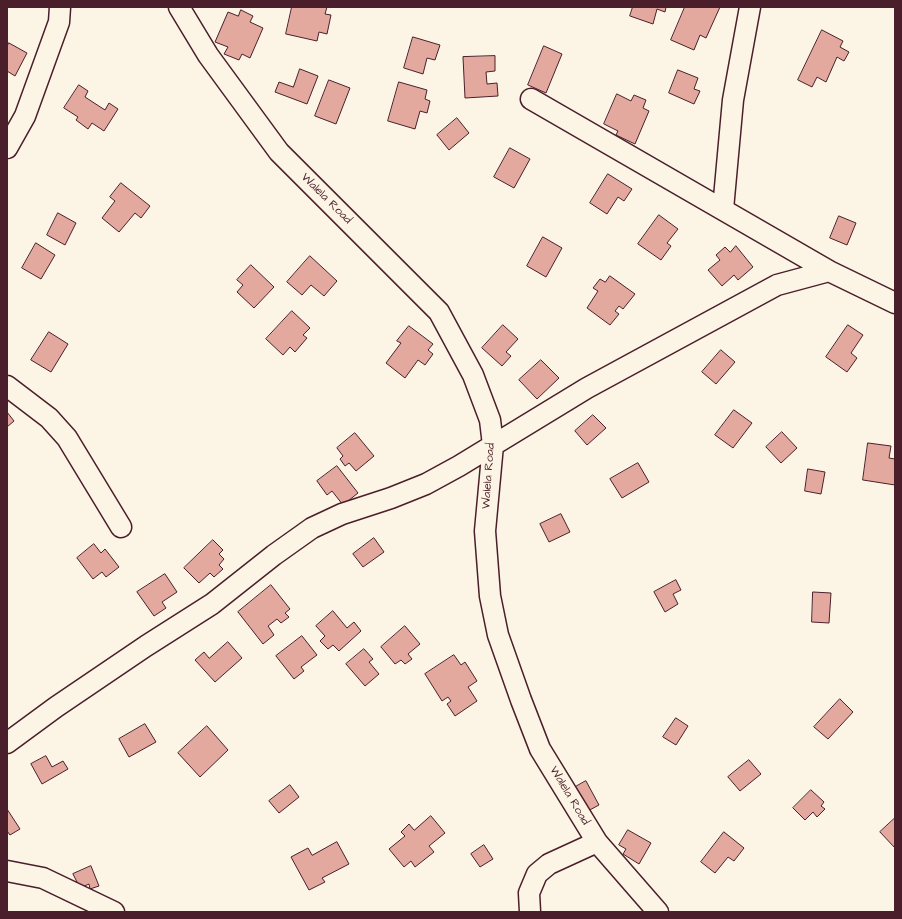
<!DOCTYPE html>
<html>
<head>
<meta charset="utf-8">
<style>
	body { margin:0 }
	#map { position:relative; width:902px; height:919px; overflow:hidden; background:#fcf5e5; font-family:"Architects Daughter",sans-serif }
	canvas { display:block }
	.frame { position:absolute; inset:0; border:8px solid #4a1f2b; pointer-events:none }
</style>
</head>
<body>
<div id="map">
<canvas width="902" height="919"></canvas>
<div class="frame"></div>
</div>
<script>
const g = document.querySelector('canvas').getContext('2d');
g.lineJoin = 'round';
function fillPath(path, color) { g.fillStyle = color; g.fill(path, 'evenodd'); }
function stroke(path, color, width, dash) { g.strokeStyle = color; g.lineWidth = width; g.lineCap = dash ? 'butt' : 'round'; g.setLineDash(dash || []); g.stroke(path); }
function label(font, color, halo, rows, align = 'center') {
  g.font = font + ' "Architects Daughter",sans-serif'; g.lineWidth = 3; g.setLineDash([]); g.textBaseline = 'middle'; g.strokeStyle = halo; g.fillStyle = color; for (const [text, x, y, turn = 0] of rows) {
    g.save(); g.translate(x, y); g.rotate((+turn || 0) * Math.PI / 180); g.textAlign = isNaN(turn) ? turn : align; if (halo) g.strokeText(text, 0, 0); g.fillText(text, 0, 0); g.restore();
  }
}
const building = new Path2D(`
	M292 7H327L325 14 331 15 327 34 319 32 317 41 286 34Z
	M633 7H666L665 12 657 9 653 24 630 16Z
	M685 7H720L706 38 700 35 694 50 671 40Z
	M241 10 253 16 250 22 263 28 250 58 242 54 239 60 224 54 228 47 215 42 228 12 238 16Z
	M822 30 843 41 840 47 849 52 844 61 837 57 826 82 817 77 812 87 798 80Z
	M413 37 440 45 435 60 427 58 423 74 404 68Z
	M9 43 27 53 15 76 7 71V47Z
	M544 46 562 54 546 93 528 85Z
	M495 56V71L486 72 487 84 497 83 498 96 465 98 463 57Z
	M300 69 318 76 307 104 275 92 279 82 293 87Z
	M678 70 698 78 694 89 700 91 694 104 669 93Z
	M329 80 350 88 336 124 315 116Z
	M399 82 427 90 425 99 430 101 427 113 420 111 415 129 388 121Z
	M79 85 88 91 85 97 105 110 109 103 118 109 104 131 92 123 88 129 76 120 78 117 64 108Z
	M617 94 631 101 634 95 646 100 643 108 649 111 635 144 616 135 618 131 604 124Z
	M457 118 469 133 449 150 437 135Z
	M510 148 530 159 514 188 494 177Z
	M608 174 632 189 624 201 618 197 607 214 590 203Z
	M121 183 150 206 141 218 135 213 119 232 102 218 115 201 110 197Z
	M58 213 76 223 65 245 47 235Z
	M659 215 678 229 667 243 671 246 661 260 638 244Z
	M839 216 856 223 847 245 830 238Z
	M543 237 562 248 546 277 527 266Z
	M36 243 55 255 41 279 22 268Z
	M736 246 753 267 738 280 734 275 722 286 708 270 720 260 716 255 725 247 730 252Z
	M310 256 337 281 324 296 311 285 302 295 287 282Z
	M251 265 274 287 254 308 237 292 243 285 237 280Z
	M610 276 635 294 623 309 619 306 615 311 619 314 610 325 587 308 598 291 593 288 600 279 605 282Z
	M292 311 310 328 303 335 307 338 295 352 290 347 283 355 266 339Z
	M503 325 518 339 506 352 511 356 502 366 482 348Z
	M848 325 863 335 851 353 857 358 847 372 826 357Z
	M409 326 433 344 428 350 433 354 425 365 418 360 405 378 386 363 401 343 397 341Z
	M49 332 68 344 51 372 31 360Z
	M721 350 735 362 716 384 702 372Z
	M541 360 559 378 537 399 519 380Z
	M734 410 752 423 733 448 715 435Z
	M7 412 14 421 7 427Z
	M593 415 606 428 587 445 575 431Z
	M782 432 797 448 781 463 766 447Z
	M355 433 374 456 356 471 349 463 345 466 340 459 343 456 337 448Z
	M868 443 891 446 889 458 895 459V485L863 480Z
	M638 463 649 482 622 498 610 479Z
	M337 466 358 493 343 505 332 491 327 495 317 481Z
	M808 469 825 472 821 494 805 491Z
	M561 514 570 532 549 542 540 524Z
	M374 538 384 552 363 567 353 554Z
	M213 540 223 550 219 554 224 559 219 565 223 569 214 577 210 573 199 583 184 568Z
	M94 544 101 553 105 549 119 567 106 577 102 572 93 579 77 558Z
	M165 574 177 592 162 602 166 608 154 616 137 592Z
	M676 580 681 590 673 594 678 604 665 612 654 592Z
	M271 585 290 609 285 613 289 617 281 623 277 619 268 626 274 635 263 644 238 612Z
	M813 592 831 593 829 623 812 622Z
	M333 611 347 628 354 622 361 631 339 651 333 645 328 649 320 641 325 636 316 626Z
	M405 626 420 644 408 654 412 659 405 664 401 660 395 664 381 647Z
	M302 636 317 655 301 667 304 671 294 679 276 656Z
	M228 642 242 658 215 682 195 660 204 652 209 658Z
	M364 649 373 659 369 662 379 674 365 686 346 664Z
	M454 655 461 665 465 662 477 681 468 687 477 701 455 716 447 704 451 701 448 697 442 701 425 674Z
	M840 699 853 712 828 739 814 727Z
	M676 718 688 726 676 745 663 737Z
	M145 724 156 742 129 757 119 739Z
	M207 726 228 750 200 777 178 753Z
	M46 756 52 767 63 761 68 769 42 784 31 764Z
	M749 760 761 774 740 791 728 777Z
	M586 781 599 805 584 813 570 790Z
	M290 785 299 797 279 813 269 801Z
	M811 790 824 802 821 806 825 809 817 817 813 812 805 820 793 808Z
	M7 809 20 829 10 835 7 831Z
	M431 816 445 833 429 846 434 852 415 867 411 861 404 867 389 849 405 836 401 832 409 824 414 830Z
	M895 818V848L880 832Z
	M628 830 651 843 639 864 623 854 626 849 619 845Z
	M724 832 744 848 734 861 728 857 715 873 701 862Z
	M337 842 349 864 322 878 325 882 309 890 291 857 308 848 312 855Z
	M484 845 493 859 480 867 471 854Z
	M91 866 99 886 90 889 89 884 80 888 73 874Z`);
fillPath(building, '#e3a99e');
stroke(building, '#4a1f2b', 1);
const minor = new Path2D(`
	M179 7 208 55 279 152 439 312 473 375 490 420 493 445 485 531 490 596 498 635 521 700 540 749 597 842 658 912
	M531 99 829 271
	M7 148 25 116 59 22 60 7
	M723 209 733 100 750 7
	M7 386 49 418 67 438 121 527
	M7 743 56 707 146 646 212 604 274 555 312 528 342 514 391 498 426 484 459 466 587 388 777 285 829 271 895 303
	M7 871 43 878 114 912
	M530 912 529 893 537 874 549 864 597 842`);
stroke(minor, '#4a1f2b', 23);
stroke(minor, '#fcf5e5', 20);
label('12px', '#4a1f2b', '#fcf5e5', [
	["Walela Road",326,199,45],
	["Walela Road",489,476,-86],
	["Walela Road",569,796,59]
]);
</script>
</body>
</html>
